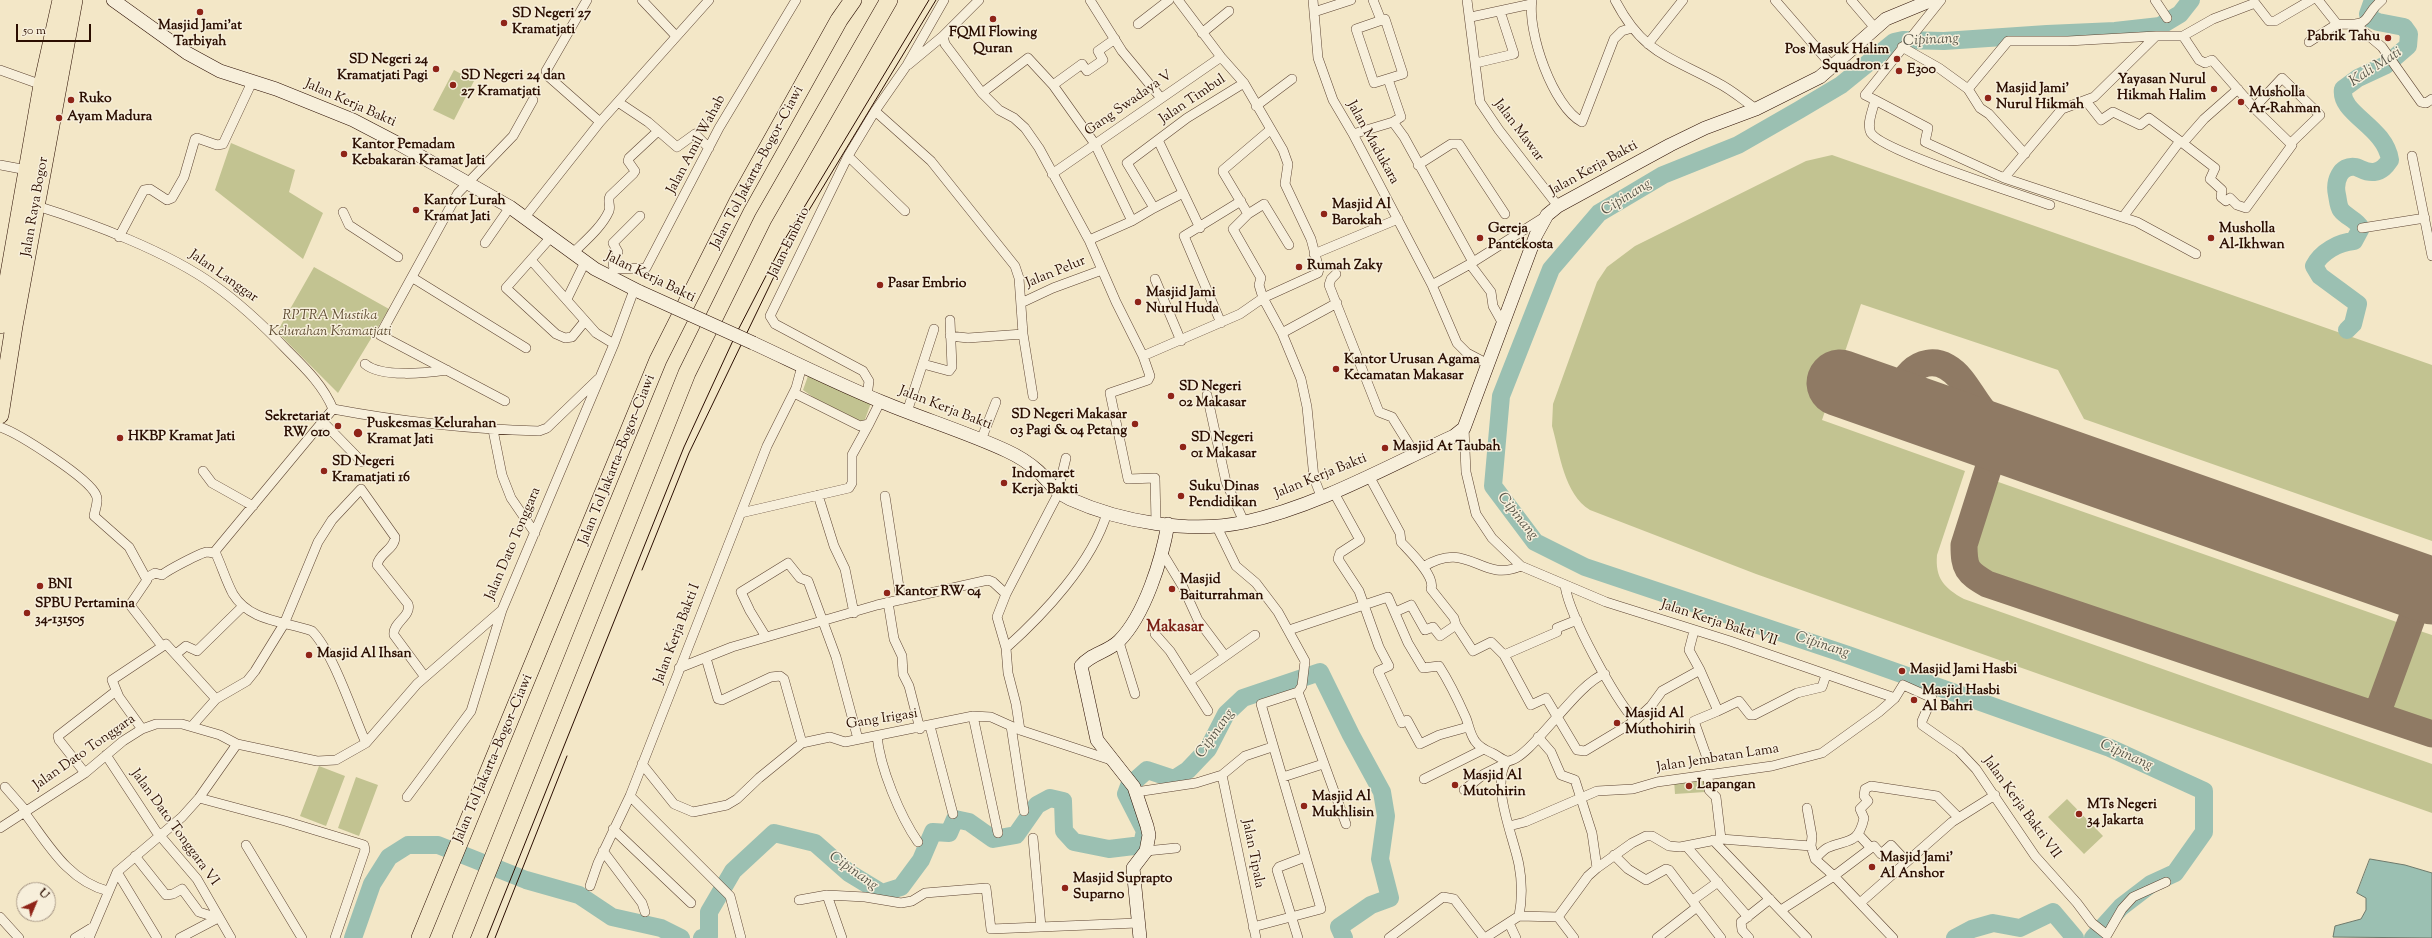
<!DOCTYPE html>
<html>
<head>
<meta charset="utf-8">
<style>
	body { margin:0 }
	#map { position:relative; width:2432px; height:938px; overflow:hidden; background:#f3e7c7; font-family:"Sorts Mill Goudy",serif }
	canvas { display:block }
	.north { position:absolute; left:16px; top:882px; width:40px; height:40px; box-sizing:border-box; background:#f7efdb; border:1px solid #a59584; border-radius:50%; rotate:44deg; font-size:11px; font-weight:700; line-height:16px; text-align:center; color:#2b0e01 }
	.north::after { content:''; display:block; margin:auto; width:14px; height:18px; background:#8f2418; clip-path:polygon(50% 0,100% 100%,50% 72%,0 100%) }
	.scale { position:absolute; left:16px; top:24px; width:75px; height:18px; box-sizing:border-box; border:2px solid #2b0e01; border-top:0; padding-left:5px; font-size:12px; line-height:14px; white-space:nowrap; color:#2b0e01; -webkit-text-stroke:3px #f7efdb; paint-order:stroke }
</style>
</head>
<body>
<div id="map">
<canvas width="2432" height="938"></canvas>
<div class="north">U</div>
<div class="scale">50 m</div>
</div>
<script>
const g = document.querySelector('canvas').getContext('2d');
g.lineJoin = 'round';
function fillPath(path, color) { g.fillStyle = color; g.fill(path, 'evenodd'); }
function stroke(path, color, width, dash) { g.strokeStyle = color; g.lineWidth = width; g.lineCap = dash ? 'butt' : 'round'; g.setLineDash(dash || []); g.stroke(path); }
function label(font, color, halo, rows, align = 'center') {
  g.font = font + ' "Sorts Mill Goudy",serif'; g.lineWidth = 3; g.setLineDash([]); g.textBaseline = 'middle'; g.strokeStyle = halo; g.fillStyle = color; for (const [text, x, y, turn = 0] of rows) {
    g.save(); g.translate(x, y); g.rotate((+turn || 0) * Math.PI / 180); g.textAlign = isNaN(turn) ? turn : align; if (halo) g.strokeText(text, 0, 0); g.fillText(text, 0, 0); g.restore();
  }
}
fillPath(new Path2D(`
	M454 70 474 81 454 120 433 110Z
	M231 143 295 170 289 192 323 213 303 259 215 190Z
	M1832 155 2432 365V541L2084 419 2058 370 1861 304 1822 420 1965 471 1937 555C1935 578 1944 588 1964 599L2432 764V813L1756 574 1590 510C1564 494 1560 454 1552 426L1553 404 1597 282 1607 267 1635 246 1806 161Z
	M314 267 389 309 338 393 277 332Z
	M808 376 871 403 864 422 837 414 803 390Z
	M1987 478 2408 626 2406 632 2408 627 2432 635V733L1987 584C1978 579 1968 575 1964 564 1957 546 1980 497 1987 478Z
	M319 766 345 776 326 826 300 816Z
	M356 777 378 785 359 836 338 828Z
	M1704 778 1705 792 1675 794 1674 780Z
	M2067 799 2103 836 2084 854 2048 817Z`), '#c2c391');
const water = new Path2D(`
	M2370 859 2405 865 2432 873V938L2333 937 2335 926 2361 919 2366 910V898L2357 893Z`);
fillPath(water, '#9bc0b2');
stroke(water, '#6e796b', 1);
stroke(new Path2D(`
	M2347 330 2353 324 2358 304 2320 276 2314 266C2321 252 2339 242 2354 241L2361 228C2357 220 2346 217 2341 210 2338 206 2338 199 2337 195 2334 182 2340 164 2356 167 2362 169 2366 173 2374 172 2382 171 2386 166 2390 160 2385 126 2339 114 2343 89L2358 78 2386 65 2408 46 2409 34 2404 27 2378 22 2369 18 2368 14 2373 0
	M353 938 372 884 389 857 408 845H438L526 880 579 895 612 917 661 928 681 938
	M702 938 709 936V912L733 871 774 833 815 843 849 873 882 893 901 887 921 860 933 832 949 833 955 819 969 822 993 839 1016 835 1037 805 1050 798 1063 801 1064 831 1074 842 1109 849 1142 845 1145 831 1126 794 1129 786 1147 770 1174 779 1188 770 1208 749 1226 714 1243 698 1320 672 1351 735 1382 792 1386 816 1380 859 1390 898 1371 905 1339 927 1344 938
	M1955 938 1972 929 1993 923 2020 928 2053 912 2075 938
	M2093 938 2121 907 2151 884 2175 873 2204 832V791L2110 748 1848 655 1585 567 1535 542 1493 486 1501 396 1551 269 1599 213 1663 175 1738 145 1799 110 1841 85 1894 42 1903 40 1944 41 2047 34 2115 31 2160 26 2180 14 2191 0`), '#9bc0b2', 18);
stroke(new Path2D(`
	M1972 429C1946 430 1911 439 1901 408 1893 381 1921 352 1947 367 1965 377 1973 401 1987 415 2002 431 2021 442 2039 453
	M1998 438 1964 545C1964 569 1967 572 1987 584L2432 734
	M2377 714 2423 588`), '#8f7a64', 27);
stroke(new Path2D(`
	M1840 383 2432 591`), '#8f7a64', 67);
const street = new Path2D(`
	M587 0 546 71 549 77 600 122
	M642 0 676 36
	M1090 0 1122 51 1161 98
	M1313 0 1318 58 1333 100 1353 134 1432 285 1457 343 1467 353 1488 364
	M1373 0 1381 20
	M1467 0 1480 102 1499 130 1558 206
	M1532 0C1527 32 1553 107 1582 122L1614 39 1622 31 1632 28
	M1615 0C1643 54 1669 56 1718 83 1732 90 1743 100 1756 109
	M1775 0 1833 67
	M1851 0 1875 28
	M1941 0 1865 95 1875 100C1873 110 1866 124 1871 133 1882 151 2022 195 2050 205
	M2155 0 2167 18
	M2318 0 2337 24C2376 26 2360 18 2382 0
	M1314 12 1351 0
	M1471 17 1531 4
	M1385 19 1403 74 1374 83 1356 29Z
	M1138 24 1169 0
	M2356 25 2382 47 2421 102 2426 103 2432 99
	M1202 33 1229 11
	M943 36 945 44 982 93 999 110 1014 118 1025 128 1039 148 1089 240 1116 302 1143 356 1150 376 1148 380 1110 393 1128 479 1155 478 1156 522
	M2309 42 2337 24
	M1648 44 1683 0
	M1902 47 1939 68 1968 89
	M1476 63 1514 54 1500 11
	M908 65 943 36 979 0
	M0 70 42 85
	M1053 85 1082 64 1087 71 1103 60 1098 51 1115 39
	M1968 89 2008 41H2068L2156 36
	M1968 89 1980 108 1989 114 2025 154
	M982 93 1028 58 1053 85 1095 144 1132 221
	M1875 100 1928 128 1925 142 2004 178 2137 222 2196 254
	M2086 101 2101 120 2113 112 2140 125 2149 118 2180 141 2123 217
	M618 102 648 122 677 147 695 134 709 148
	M1256 106 1292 79
	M2254 108 2282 78 2320 115 2291 143
	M875 111 931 161 1015 266 1019 278 1023 334 1033 396
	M1393 122 1404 137 1473 262
	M1270 130 1223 170V172L1248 214 1233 229 1261 278 1259 285 1263 298 1282 333 1301 379 1307 407 1314 478 1321 496
	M1353 134 1393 122 1401 117 1388 79
	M1158 140 1200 228
	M2180 141 2215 168 2210 179 2222 190 2221 197 2226 201 2230 198 2237 205 2246 208 2292 145 2256 110 2212 60 2205 63 2199 60 2183 36
	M2183 143 2204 119 2238 89
	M848 156 905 211
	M2412 156 2432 256
	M0 165 27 170
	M1418 165 1451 144H1459L1505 214
	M1052 174 1221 57
	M2004 178 2062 109 2094 97 2156 36H2183L2213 19 2255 3 2269 21H2275L2311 0
	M37 206C92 223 168 252 214 285 241 304 264 326 287 350 305 368 323 385 333 409
	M1154 208 1183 193
	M343 212 349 225 398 257
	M1248 214 1264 204 1289 245
	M525 217 600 122 709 0
	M2362 228 2425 218
	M119 237 144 190 150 189 167 200 172 198 184 177 195 139 197 138 217 145 223 144 252 82
	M551 237 506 288 556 334 565 338 572 337 585 321
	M1089 240 1132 221 1154 208 1127 163 1187 118 1244 83
	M485 243 510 207
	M573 253C585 241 602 227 609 211 611 206 607 201 610 196L633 174 635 171 628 161 629 158 658 131
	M1314 254 1398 219
	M531 260 596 333 614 344
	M1470 264 1491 292 1493 306 1502 322
	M614 269 613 263 618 252 613 243 640 216
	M1336 274 1331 279 1329 285 1379 412 1392 417 1415 454
	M609 277 614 269 646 268 719 128 796 0
	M413 278 526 348
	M1155 279 1181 341
	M1432 285 1470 264 1546 216
	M567 299 585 262
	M1021 303 1053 288 1102 270
	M1221 323 1184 236 1241 201
	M1282 333 1337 303
	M950 336 968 338 1023 334
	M1143 356 1240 314 1263 298 1318 273 1319 269 1311 239 1285 184 1288 164 1283 150 1244 83 1221 57 1178 0
	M365 364C381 378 427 373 447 370
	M923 364 949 371 952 367 950 320
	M794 393 860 426 869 424 880 402
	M1207 395 1226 482 1244 522
	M867 396 869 381 863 371 775 324 770 316 848 156 875 111 907 65 944 0
	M505 401 380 335 458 193 513 136 533 100
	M333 409 216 550V554C222 567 226 581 233 594 250 622 285 621 312 631 333 652 353 714 366 743
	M333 409C402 422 469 429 539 431L547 428 598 379
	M907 412 934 329
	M323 422 362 462
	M0 427C18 433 89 478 96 495 99 500 95 510 94 516L129 547 147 580 130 605 162 646
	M1464 428 1466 472 1476 514 1492 538 1521 566 1606 602 1730 641 1895 698
	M493 430 502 475 511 498 535 533
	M981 440 996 402
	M203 471 212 483 253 506
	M1369 476 1400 533 1401 542C1409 551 1436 576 1431 589L1454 618 1456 625
	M1058 491 1066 458
	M1333 491 1360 540 1340 553 1338 559 1359 591 1379 647 1389 666 1378 671 1402 723 1407 720 1420 744 1439 735 1468 727
	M818 495 834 546 845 569 854 613
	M885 496 901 600
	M741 513 849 488 852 483V455L869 424
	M1216 525 1236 566 1256 583 1278 612 1305 661 1302 686 1298 692
	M1163 554 1183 587 1198 620 1225 656
	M1423 567C1469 538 1480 584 1521 566
	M146 578 155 573 162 575C168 570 200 553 207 552 209 552 213 553 216 554
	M1565 586C1570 617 1614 697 1635 721L1651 706 1662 691 1700 670
	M888 602 894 639 902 656 903 674 909 686 920 729
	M1395 612 1411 605 1425 630 1433 627 1440 636 1456 625 1473 651 1491 642 1504 655 1557 632V628L1577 620
	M1289 630 1388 597 1408 643 1423 668 1439 666C1450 683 1458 700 1466 718 1469 726 1470 734 1475 741 1479 747 1485 750 1492 753 1497 755 1503 761 1508 761 1530 760 1577 682 1605 674
	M1694 631 1689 650 1700 670 1718 711 1694 721 1706 755
	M1155 634 1170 651 1208 711
	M766 637 750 611 741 592 788 563 800 578 808 581 836 657 858 739
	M1119 642 1135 694
	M1006 648C1044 614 1092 563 1107 513
	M176 654 186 646 197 651 243 606
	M1504 655 1531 705 1546 698 1577 750 1585 751 1635 721
	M706 658 718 699 722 700 771 677 780 676 784 679 802 743
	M679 668 732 647 877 605 988 580 993 582 1006 594
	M1190 681 1255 635
	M1298 692 1346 824
	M1718 711 1739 701 1750 715H1754L1797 693 1822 687 1826 675
	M973 716 998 833
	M192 726 216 699 247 681 255 671 284 624 318 542 332 520 361 489 395 537C395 549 379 553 377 565L408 604C412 616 392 623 394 635L425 677
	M930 726 953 814
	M1011 726 1024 811
	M142 729 119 697 112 680 166 644 216 699
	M1020 730 1016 704 1008 673 1006 648 997 617 1006 594 1059 492
	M877 736C880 768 900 816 918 842
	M1538 737 1551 752 1561 775 1575 780 1592 833 1597 868
	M106 755 156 831 197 879 231 938
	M1507 761C1490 785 1514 838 1519 865 1522 881 1522 900 1519 916
	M642 764 674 804 693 812 727 805 737 799 759 778 802 743 830 737 845 742 973 716 991 717 1020 730 1114 761
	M85 773 59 740 58 736 116 691
	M1708 774 1709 790 1716 797 1721 839
	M1222 775 1256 938
	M1283 777 1323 764
	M1424 779 1484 749
	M5 787 26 811
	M1464 790 1484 774 1504 764
	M1136 792 1196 783 1222 775 1245 756 1272 747
	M630 796 730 896 741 938
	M407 797 471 711 502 610
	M199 798 285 821 364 845 365 850 335 938
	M1807 808 1812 836 1811 846
	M24 812C48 844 68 881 108 891
	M1509 826 1525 822 1597 791 1633 789 1657 782 1772 766 1822 753 1879 712 1895 698 1903 685 1932 698 1922 721V725L1959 751 1976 769 2035 856 2077 903 2092 923 2107 935 2122 909 2133 897 2166 882
	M0 828 85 773 123 741 142 729 156 724H182L220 735 237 744 317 761 336 760 366 743 417 684 502 610 614 344 634 290
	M613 829 691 903
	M1858 834 1871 848 1874 846 1881 854 1891 845 1906 861
	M1033 838 1041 927
	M1713 840 1807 938
	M246 845 302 938
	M1687 847 1748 917
	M1871 848 1834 876 1893 938
	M603 851 642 903 645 912
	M1146 851 1176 848
	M1614 855 1628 869 1646 880 1666 869 1669 870 1697 907
	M135 856 166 895 173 894 182 889 199 912 218 918
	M117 872 157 938
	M590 886 598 863 630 796 767 446 796 388 802 366
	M827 895 865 897 901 903 912 901 925 893 986 888 991 929 1137 923
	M799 900 827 895 842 938
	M1693 900 1718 882
	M1860 903 1952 822 1995 795
	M1781 910 1834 876 1815 859
	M0 917 19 938
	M1558 917 1588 876 1597 868 1632 843 1646 836H1652L1669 846 1680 847 1721 839 1811 846 1815 859C1818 856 1822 851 1827 848 1846 839 1858 846 1864 818L1860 809 1868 801 1864 796 1865 789 1871 786 1937 796 1958 817
	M1558 917 1574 938
	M1509 923 1516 938
	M1253 927 1321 909 1261 704 1298 692
	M75 938 93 927
	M89 938 117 872 182 817 199 798 237 744
	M180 938 218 918
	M1298 938 1277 870 1279 867 1305 857
	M1389 938 1443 897 1454 899 1484 938
	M1485 938 1519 916 1558 917
	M1657 938 1697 907 1721 938
	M1749 938 1742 930 1741 922 1770 899`);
const secondary = new Path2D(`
	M113 0 187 53 220 71 276 89 353 120 399 144 510 207 595 269 640 292
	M753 343C796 363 838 384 882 402 923 419 966 432 1007 451 1018 456 1029 463 1038 471 1048 481 1057 493 1070 499 1121 522 1190 534 1245 522 1318 506 1386 467 1454 436L1464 428 1536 235 1547 215 1558 206 1670 145 1705 128 1756 109 1820 77 1886 19 1932 0
	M1140 938 1133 868 1146 851 1149 835 1147 826 1134 787 1097 740 1081 666C1090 654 1108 652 1119 641 1145 615 1162 559 1168 524`);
const highway = new Path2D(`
	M0 325 42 85 61 0
	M0 415 14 326 74 0
	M420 938 658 360 737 203 839 20 853 0
	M461 938 687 373 763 219 889 0`);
stroke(street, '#5d4432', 10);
stroke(secondary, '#2b0e01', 14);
stroke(highway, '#2b0e01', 18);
stroke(street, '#f7efdb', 9);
stroke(secondary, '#f7efdb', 13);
stroke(highway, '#f3e7c7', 17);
stroke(new Path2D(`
	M642 570 689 453 794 235 936 0
	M487 938 684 447 736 334 785 239 929 0
	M495 938 567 756`), '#2b0e01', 1);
const secondaryBridge = new Path2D(`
	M640 292 753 343`);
stroke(secondaryBridge, '#2b0e01', 14, []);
stroke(secondaryBridge, '#f7efdb', 13);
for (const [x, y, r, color] of [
	[200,12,4,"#8f2418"],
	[993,19,4,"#8f2418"],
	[504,23,4,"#8f2418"],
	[2388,38,4,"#8f2418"],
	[1897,59,4,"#8f2418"],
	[436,69,4,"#8f2418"],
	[1899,71,4,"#8f2418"],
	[453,85,4,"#8f2418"],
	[2214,89,4,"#8f2418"],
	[1988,98,4,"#8f2418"],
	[71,100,4,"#8f2418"],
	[2241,102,4,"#8f2418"],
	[59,118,4,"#8f2418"],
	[344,154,4,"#8f2418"],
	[416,210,4,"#8f2418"],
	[1324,214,4,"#8f2418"],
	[1480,238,4,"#8f2418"],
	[2211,238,4,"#8f2418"],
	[1299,267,4,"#8f2418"],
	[880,285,4,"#8f2418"],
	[1138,302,4,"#8f2418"],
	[1336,369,4,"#8f2418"],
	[1171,396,4,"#8f2418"],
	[1135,424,4,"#8f2418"],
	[338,426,4,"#8f2418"],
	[358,433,5,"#8f2418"],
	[120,438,4,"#8f2418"],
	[1183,447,4,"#8f2418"],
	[1385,448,4,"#8f2418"],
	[324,471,4,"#8f2418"],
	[1004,483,4,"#8f2418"],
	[1181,496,4,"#8f2418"],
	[40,586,4,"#8f2418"],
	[1172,589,4,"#8f2418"],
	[887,593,4,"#8f2418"],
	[27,613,4,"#8f2418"],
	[309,655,4,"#8f2418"],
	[1902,671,4,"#8f2418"],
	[1914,700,4,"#8f2418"],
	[1617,723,4,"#8f2418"],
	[1455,785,4,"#8f2418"],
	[1689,786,4,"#8f2418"],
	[1304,806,4,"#8f2418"],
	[2079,814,4,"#8f2418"],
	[1872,867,4,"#8f2418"],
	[1065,888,4,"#8f2418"]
]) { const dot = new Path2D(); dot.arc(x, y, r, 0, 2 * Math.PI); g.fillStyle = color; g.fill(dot); stroke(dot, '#f7efdb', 1.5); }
label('bold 14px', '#2b0e01', '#f7efdb', [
	["SD Negeri 27",512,15],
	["Kramatjati",512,31],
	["Masjid Jami'at",200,27,"center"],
	["Tarbiyah",200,43,"center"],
	["FQMI Flowing",993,34,"center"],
	["Quran",993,50,"center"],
	["Pabrik Tahu",2380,38,"right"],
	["Pos Masuk Halim",1889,51,"right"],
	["Squadron 1",1889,67,"right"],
	["SD Negeri 24",428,61,"right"],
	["Kramatjati Pagi",428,77,"right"],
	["E300",1907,71],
	["SD Negeri 24 dan",461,77],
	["27 Kramatjati",461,93],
	["Yayasan Nurul",2206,81,"right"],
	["Hikmah Halim",2206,97,"right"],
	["Masjid Jami'",1996,90],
	["Nurul Hikmah",1996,106],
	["Musholla",2249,94],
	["Ar-Rahman",2249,110],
	["Ruko",79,100],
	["Ayam Madura",67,118],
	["Kantor Pemadam",352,146],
	["Kebakaran Kramat Jati",352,162],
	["Kantor Lurah",424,202],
	["Kramat Jati",424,218],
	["Masjid Al",1332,206],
	["Barokah",1332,222],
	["Gereja",1488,230],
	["Pantekosta",1488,246],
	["Musholla",2219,230],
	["Al-Ikhwan",2219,246],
	["Rumah Zaky",1307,267],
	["Pasar Embrio",888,285],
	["Masjid Jami",1146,294],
	["Nurul Huda",1146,310],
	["Kantor Urusan Agama",1344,361],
	["Kecamatan Makasar",1344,377],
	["SD Negeri",1179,388],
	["02 Makasar",1179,404],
	["SD Negeri Makasar",1127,416,"right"],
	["03 Pagi & 04 Petang",1127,432,"right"],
	["Sekretariat",330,418,"right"],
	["RW 010",330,434,"right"],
	["Puskesmas Kelurahan",367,425],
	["Kramat Jati",367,441],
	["HKBP Kramat Jati",128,438],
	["SD Negeri",1191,439],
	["01 Makasar",1191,455],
	["Masjid At Taubah",1393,448],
	["SD Negeri",332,463],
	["Kramatjati 16",332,479],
	["Indomaret",1012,475],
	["Kerja Bakti",1012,491],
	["Suku Dinas",1189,488],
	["Pendidikan",1189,504],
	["Masjid",1180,581],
	["Baiturrahman",1180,597],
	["BNI",48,586],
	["Kantor RW 04",895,593],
	["SPBU Pertamina",35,605],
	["34-131505",35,621],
	["Masjid Al Ihsan",317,655],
	["Masjid Jami Hasbi",1910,671],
	["Masjid Hasbi",1922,692],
	["Al Bahri",1922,708],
	["Masjid Al",1625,715],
	["Muthohirin",1625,731],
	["Masjid Al",1463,777],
	["Mutohirin",1463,793],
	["Lapangan",1697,786],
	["Masjid Al",1312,798],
	["Mukhlisin",1312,814],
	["MTs Negeri",2087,806],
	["34 Jakarta",2087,822],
	["Masjid Jami'",1880,859],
	["Al Anshor",1880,875],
	["Masjid Suprapto",1073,880],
	["Suparno",1073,896]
], 'left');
label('14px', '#2b0e01', '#f7efdb', [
	["Jalan Timbul",1193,100,-34],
	["Jalan Kerja Bakti",350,104,24],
	["Gang Swadaya V",1129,104,-35],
	["Jalan Mawar",1518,131,53],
	["Jalan Madukara",1372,143,61],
	["Jalan Amil Wahab",697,145,-62],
	["Jalan Tol Jakarta–Bogor–Ciawi",758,168,-62],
	["Jalan Kerja Bakti",1594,169,-29],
	["Jalan Raya Bogor",36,207,-80],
	["Jalan Embrio",790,243,-64],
	["Jalan Pelur",1056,273,-22],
	["Jalan Langgar",223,277,35],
	["Jalan Kerja Bakti",650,278,26],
	["Jalan Kerja Bakti",945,409,21],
	["Jalan Tol Jakarta–Bogor–Ciawi",618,460,-68],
	["Jalan Kerja Bakti",1321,477,-22],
	["Jalan Dato Tonggara",514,544,-67],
	["Jalan Kerja Bakti VII",1719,624,18],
	["Jalan Kerja Bakti I",678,634,-69],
	["Gang Irigasi",882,720,-9],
	["Jalan Dato Tonggara",85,753,-35],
	["Jalan Tol Jakarta–Bogor–Ciawi",494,759,-67],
	["Jalan Jembatan Lama",1718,759,-9],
	["Jalan Kerja Bakti VII",2021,808,54],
	["Jalan Dato Tonggara VI",174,828,54],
	["Jalan Tipala",1252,854,79]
]);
label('italic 14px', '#604d33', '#f7efdb', [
	["RPTRA Mustika",330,317],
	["Kelurahan Kramatjati",330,333]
]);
label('italic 15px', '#585548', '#f7efdb', [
	["Cipinang",1931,41,-3],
	["Kali Mati",2376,68,-33],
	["Cipinang",1627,198,-32],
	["Cipinang",1517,517,51],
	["Cipinang",1822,646,18],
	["Cipinang",1216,734,-55],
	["Cipinang",2126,756,24],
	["Cipinang",853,872,35]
]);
label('bold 16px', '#7a1f14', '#f7efdb', [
	["Makasar",1175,628]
]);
</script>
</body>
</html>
